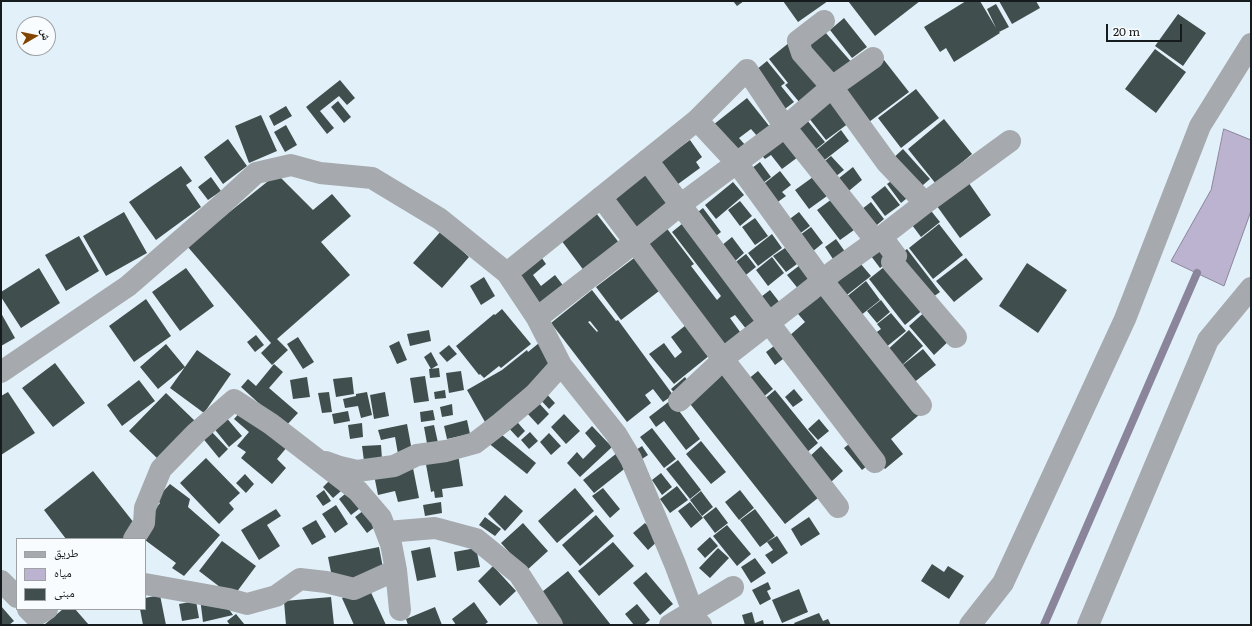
<!DOCTYPE html>
<html>
<head>
<meta charset="utf-8">
<style>
	body { margin:0 }
	#map { position:relative; width:1252px; height:626px; overflow:hidden; background:#e2f1f9; font-family:Literata,"Noto Naskh Arabic",serif }
	canvas { display:block }
	.frame { position:absolute; inset:0; border:2px solid #161b1e; pointer-events:none }
	.legend { position:absolute; left:16px; top:538px; width:130px; height:72px; box-sizing:border-box; background:#f9fcfe; border:1px solid #9ea2a4; margin:0; padding:5px 7px; list-style:none; font-size:12px; color:#161b1e }
	.legend li { display:flex; align-items:center; gap:8px; height:20px }
	.legend b { width:20px; border:1px solid #9ea2a4 }
	.north { position:absolute; left:16px; top:16px; width:40px; height:40px; box-sizing:border-box; background:#f9fcfe; border:1px solid #9ea2a4; border-radius:50%; rotate:81deg; font-size:11px; font-weight:700; line-height:16px; text-align:center; color:#161b1e }
	.north::after { content:''; display:block; margin:auto; width:14px; height:18px; background:#824500; clip-path:polygon(50% 0,100% 100%,50% 72%,0 100%) }
	.scale { position:absolute; left:1106px; top:24px; width:76px; height:18px; box-sizing:border-box; border:2px solid #161b1e; border-top:0; padding-left:5px; font-size:12px; line-height:14px; white-space:nowrap; color:#161b1e; -webkit-text-stroke:3px #f9fcfe; paint-order:stroke }
</style>
</head>
<body>
<div id="map">
<canvas width="1252" height="626"></canvas>
<div class="frame"></div>
<ul class="legend">
<li><b style="height:5px;background:#a6a9ae"></b>طريق</li>
<li><b style="height:11px;background:#bbb3d0"></b>مياه</li>
<li><b style="height:11px;background:#404f4e"></b>مبنى</li>
</ul>
<div class="north">ش</div>
<div class="scale">20 m</div>
</div>
<script>
const g = document.querySelector('canvas').getContext('2d');
g.lineJoin = 'round';
function fillPath(path, color) { g.fillStyle = color; g.fill(path, 'evenodd'); }
function stroke(path, color, width, dash) { g.strokeStyle = color; g.lineWidth = width; g.lineCap = dash ? 'butt' : 'round'; g.setLineDash(dash || []); g.stroke(path); }
const water = new Path2D(`
	M1224 129 1251 140V211L1224 286 1171 261 1211 190Z`);
fillPath(water, '#bbb3d0');
stroke(water, '#8a859b', 1);
stroke(new Path2D(`
	M1044 625 1197 273`), '#8a859b', 8);
fillPath(new Path2D(`
	M733 1H744L737 6Z
	M783 1H828L798 22Z
	M848 1H920L875 36Z
	M966 1H980L996 28 987 9 996 4 1009 27 999 32 1000 33 954 62 946 48 940 52 924 27Z
	M999 1H1036L1040 8 1012 24Z
	M1178 14 1206 33 1183 66 1155 46Z
	M844 18 867 47 852 58 830 30Z
	M825 32 853 64 834 80 807 47Z
	M790 42 824 83 800 103 785 85 788 83 769 59Z
	M1155 49 1186 72 1156 113 1125 89Z
	M884 60 909 92 869 122 844 90Z
	M767 61 785 83 781 86 794 102 781 112 751 74Z
	M340 80 355 98 347 105 339 96 320 111 334 128 327 134 306 107Z
	M916 89 939 118 901 148 878 118Z
	M832 92 853 120 826 140 805 113Z
	M747 98 770 127 758 137 751 129 739 138 746 146 736 154 713 125Z
	M338 101 351 117 344 123 331 107Z
	M286 106 292 116 274 126 269 116Z
	M802 114 825 142 810 154 787 126Z
	M261 115 277 151 249 163 235 126Z
	M944 119 972 154 936 184 908 149Z
	M286 125 297 145 285 152 274 132Z
	M841 130 849 141 822 162 814 152Z
	M228 139 247 166 223 184 204 157Z
	M785 139 798 157 782 169 771 155 765 159 758 151Z
	M690 140 702 157 696 162 700 168 674 187 657 164Z
	M903 149 930 179 916 191 890 161Z
	M831 156 844 170 831 180 820 165Z
	M760 162 771 177 759 186 748 171Z
	M181 166 192 181 186 185 201 207 156 240 129 202Z
	M853 167 862 180 844 195 834 182Z
	M780 171 791 185 782 192 786 196 775 204 761 186Z
	M646 172 670 203 636 231 611 200Z
	M277 174 313 210 332 194 351 216 321 242 350 275 277 339 288 350 272 365 261 353 271 343 187 246Z
	M898 176 912 194 901 203 887 184Z
	M211 177 221 191 208 200 198 187Z
	M813 177 827 196 809 209 795 190Z
	M966 179 991 215 960 238 934 202Z
	M733 182 744 195 716 219 705 205Z
	M885 186 900 205 885 216 871 197Z
	M832 199 854 230 840 240 817 210Z
	M740 201 752 216 740 226 728 210Z
	M871 202 884 219 871 230 857 213Z
	M928 207 940 222 921 237 909 221Z
	M703 208 721 232 712 239 694 215Z
	M124 212 147 253 106 276 83 236Z
	M799 212 810 226 798 235 787 221Z
	M596 213 620 244 585 272 561 240Z
	M755 218 768 236 755 245 742 227Z
	M688 219 762 319 747 330 735 315 730 318 743 336 724 350 644 242 665 226 694 264 691 266 717 300 721 296 672 232Z
	M939 224 963 255 933 279 909 248Z
	M811 227 823 243 812 252 800 235Z
	M441 231 469 257 442 288 413 263Z
	M772 234 782 248 758 266 748 253Z
	M79 236 99 271 66 291 45 255Z
	M732 237 744 253 734 262 721 246Z
	M836 239 846 253 835 262 825 247Z
	M882 242 893 258 880 268 868 252Z
	M785 248 797 264 786 272 773 256Z
	M907 249 940 292 926 302 894 259Z
	M539 254 546 264 533 275 541 286 555 275 565 288 538 309 512 274Z
	M746 254 756 267 742 278 732 265Z
	M638 255 663 288 621 320 596 287Z
	M772 257 784 273 768 286 756 270Z
	M966 258 983 279 954 302 936 281Z
	M860 263 871 276 843 298 833 284Z
	M889 263 925 308 905 325 869 279Z
	M1027 263 1067 290 1038 333 999 306Z
	M800 265 812 281 800 291 787 275Z
	M39 268 60 303 21 328 1 297V292Z
	M186 268 214 306 180 331 152 292Z
	M484 277 495 296 481 305 470 286Z
	M866 281 880 300 860 316 845 298Z
	M823 284 919 415 891 439 903 454 885 469 862 442 788 337 805 322 793 308Z
	M592 290 616 321 618 320 673 395 663 402 653 389 645 395 651 403 627 422 551 323ZM590 321 598 331 597 332 588 322Z
	M770 290 780 303 768 313 757 300Z
	M146 299 171 336 134 362 109 326Z
	M881 300 890 312 877 323 867 311Z
	M502 309 531 344 501 368 499 366 484 378 480 374 479 375 456 346 494 314 495 315Z
	M928 309 953 337 934 355 909 326Z
	M1 313 15 338 1 346Z
	M891 313 906 331 885 348 874 334 881 329 877 324Z
	M686 325 710 355 674 384 649 354 664 343 675 358 682 352 671 337Z
	M429 330 431 341 410 346 407 334Z
	M909 330 923 346 899 368 885 352Z
	M256 335 264 345 255 352 247 342Z
	M298 337 314 362 303 369 287 344Z
	M399 341 407 360 397 364 389 346Z
	M539 343 557 365 485 422 467 390 502 370 527 350 528 352Z
	M778 343 787 356 775 365 766 352Z
	M166 344 185 367 158 389 140 367Z
	M449 345 457 354 447 362 439 353Z
	M923 349 936 365 912 384 899 368Z
	M197 350 231 374 204 413 170 388Z
	M431 352 438 365 431 369 424 357Z
	M55 363 85 403 53 427 22 388Z
	M274 364 283 372 269 388 298 413 285 427 241 387 248 379 256 386Z
	M439 368 440 377 430 378 429 369Z
	M725 369 823 494 785 524 687 400Z
	M461 371 464 390 449 393 446 373Z
	M758 371 773 389 762 398 747 380Z
	M425 376 429 401 414 403 410 378Z
	M307 377 310 397 293 399 290 380Z
	M352 377 354 394 336 397 333 379Z
	M685 377 690 384 676 395 671 389Z
	M139 380 155 401 122 426 107 405Z
	M794 389 803 400 793 407 785 397Z
	M445 390 446 398 435 399 434 392Z
	M543 390 555 403 549 409 537 396Z
	M775 390 818 443 805 454 762 401Z
	M8 392 35 433 1 455V396Z
	M329 392 332 412 322 413 318 393Z
	M367 392 372 415 361 418 358 406 345 408 343 399 356 396V394Z
	M385 392 389 416 374 419 370 395Z
	M166 393 195 421 158 459 129 431Z
	M671 400 700 439 686 450 664 421 656 427 649 417Z
	M537 401 549 414 538 425 526 412Z
	M452 404 453 415 442 417 440 407Z
	M243 409 288 446 277 459 286 468 272 484 241 458 246 452 237 446 249 432 234 419Z
	M433 410 435 420 421 422 420 412Z
	M348 411 350 421 334 424 332 414Z
	M564 414 580 431 566 444 551 427Z
	M224 415 242 436 229 447 212 426Z
	M513 417 525 431 518 438 505 424Z
	M819 419 829 431 818 440 808 429Z
	M467 420 470 434 447 439 444 426Z
	M362 423 363 437 350 439 348 425Z
	M407 424 412 451 398 454 395 437 381 440 378 430Z
	M434 425 439 447 428 449 424 427Z
	M592 426 612 447 580 477 567 463 577 452 583 459 596 446 585 433Z
	M652 428 676 459 664 468 640 437Z
	M209 429 228 449 219 458 201 436Z
	M496 430 536 463 527 474 487 442Z
	M530 432 538 441 529 449 521 440Z
	M549 433 561 446 551 455 540 442Z
	M854 440 872 462 862 470 844 448Z
	M701 441 726 472 711 484 686 454Z
	M381 445 382 459 364 461 362 446Z
	M642 446 648 455 642 459 636 450Z
	M821 446 843 471 831 482 808 458Z
	M617 453 628 466 594 493 583 480Z
	M458 454 463 486 442 489 443 497 435 498 434 491 431 492 425 459Z
	M206 458 240 493 229 503 234 509 219 524 180 483Z
	M678 460 701 490 690 499 666 469Z
	M413 468 419 498 398 502 395 491 378 495 374 475Z
	M93 471 138 528 125 539H66L44 510Z
	M661 473 672 487 662 495 652 480Z
	M245 474 254 484 246 493 236 483Z
	M330 480 341 491 333 498 323 487Z
	M170 484 190 499 188 507 220 535 184 576 172 568 176 563 145 540 147 520 160 503 156 499Z
	M677 486 688 500 670 513 660 499Z
	M575 488 594 511 557 543 538 521Z
	M603 488 620 509 610 518 592 496Z
	M351 489 364 505 351 515 339 499Z
	M324 490 331 501 323 506 316 496Z
	M740 490 754 508 739 520 725 502Z
	M701 491 713 507 702 516 690 500Z
	M505 495 523 511 505 531 488 514Z
	M441 502 442 513 425 516 423 505Z
	M690 502 703 518 691 528 678 511Z
	M336 505 348 524 335 533 322 514Z
	M368 507 380 523 367 533 355 517Z
	M716 507 728 523 715 533 703 517Z
	M276 509 281 516 267 525 280 546 259 560 241 530Z
	M755 509 775 536 760 547 740 520Z
	M596 515 614 536 580 566 562 545Z
	M485 517 501 529 495 536 479 525Z
	M809 517 820 534 801 546 791 529Z
	M316 520 326 537 312 545 302 528Z
	M523 523 548 551 526 571 501 543Z
	M645 523 660 539 648 550 633 533Z
	M727 525 751 554 737 566 713 536Z
	M777 536 788 553 772 564 765 555 773 550 767 542Z
	M710 537 718 546 705 558 697 549Z
	M222 541 256 566 233 597 199 571Z
	M613 542 634 566 599 596 578 571Z
	M379 547 384 573 344 581 332 577 328 557Z
	M430 547 436 577 417 581 411 551Z
	M476 548 480 567 457 571 454 552Z
	M718 548 729 558 710 578 699 568Z
	M755 558 766 573 751 583 741 567Z
	M932 564 944 572 948 566 964 576 949 599 921 581Z
	M493 566 516 591 500 606 478 581Z
	M568 571 592 601 611 625H560L537 596Z
	M646 572 673 604 660 615 633 583Z
	M768 582 771 589 767 591 771 599 760 605 752 590Z
	M368 586 386 625H354L342 598Z
	M799 589 808 612 782 623 772 600Z
	M160 595 166 625H143L140 609H145V598Z
	M331 597 334 625H286L284 601Z
	M200 598 226 605 233 615 203 622Z
	M196 601 199 618 182 621 179 604Z
	M474 602 488 622 484 625H456L452 619Z
	M637 604 650 620 644 625H634L625 614Z
	M1 606 14 621 9 625H1Z
	M435 607 442 625H408L406 619Z
	M63 609H75L89 625H44Z
	M752 612 755 623 763 620 764 625H745L742 615Z
	M819 613 823 621 828 619 831 625H795L794 623Z
	M236 614 245 625H230L227 621Z`), '#404f4e');
stroke(new Path2D(`
	M824 21 798 41 802 53 832 87 887 163 925 203
	M697 120 737 163 822 280 921 405
	M647 160 769 323 875 462
	M601 197 723 359 838 507
	M507 273 697 120 747 70 785 127 876 241 884 240 896 256 892 262 956 337
	M537 318 635 242 684 202 785 127 832 87 873 58
	M1 372 128 286 220 206 256 173 291 165 320 173 372 178 440 219 507 273 537 318 561 365 616 434 631 459 675 564 693 612 697 621 701 625
	M679 401 729 354 811 290 834 271 876 241 925 203 1010 141
	M326 462 340 467 357 471 394 466 417 455 446 451 475 443 501 423 534 395 561 365
	M387 532 435 528 476 539 519 574 552 625
	M134 539 144 523 145 508 161 469 196 433 234 400 271 424 358 491 381 518 391 544 396 570 400 610
	M1 581 17 597
	M145 584 229 599 247 604 276 596 300 579 326 582 354 589 396 570
	M28 609 35 616 47 609
	M670 625 733 587
	M970 625 1003 583 1125 319 1200 126 1251 44
	M1088 625 1208 340 1251 288`), '#a6a9ae', 22);
</script>
</body>
</html>
